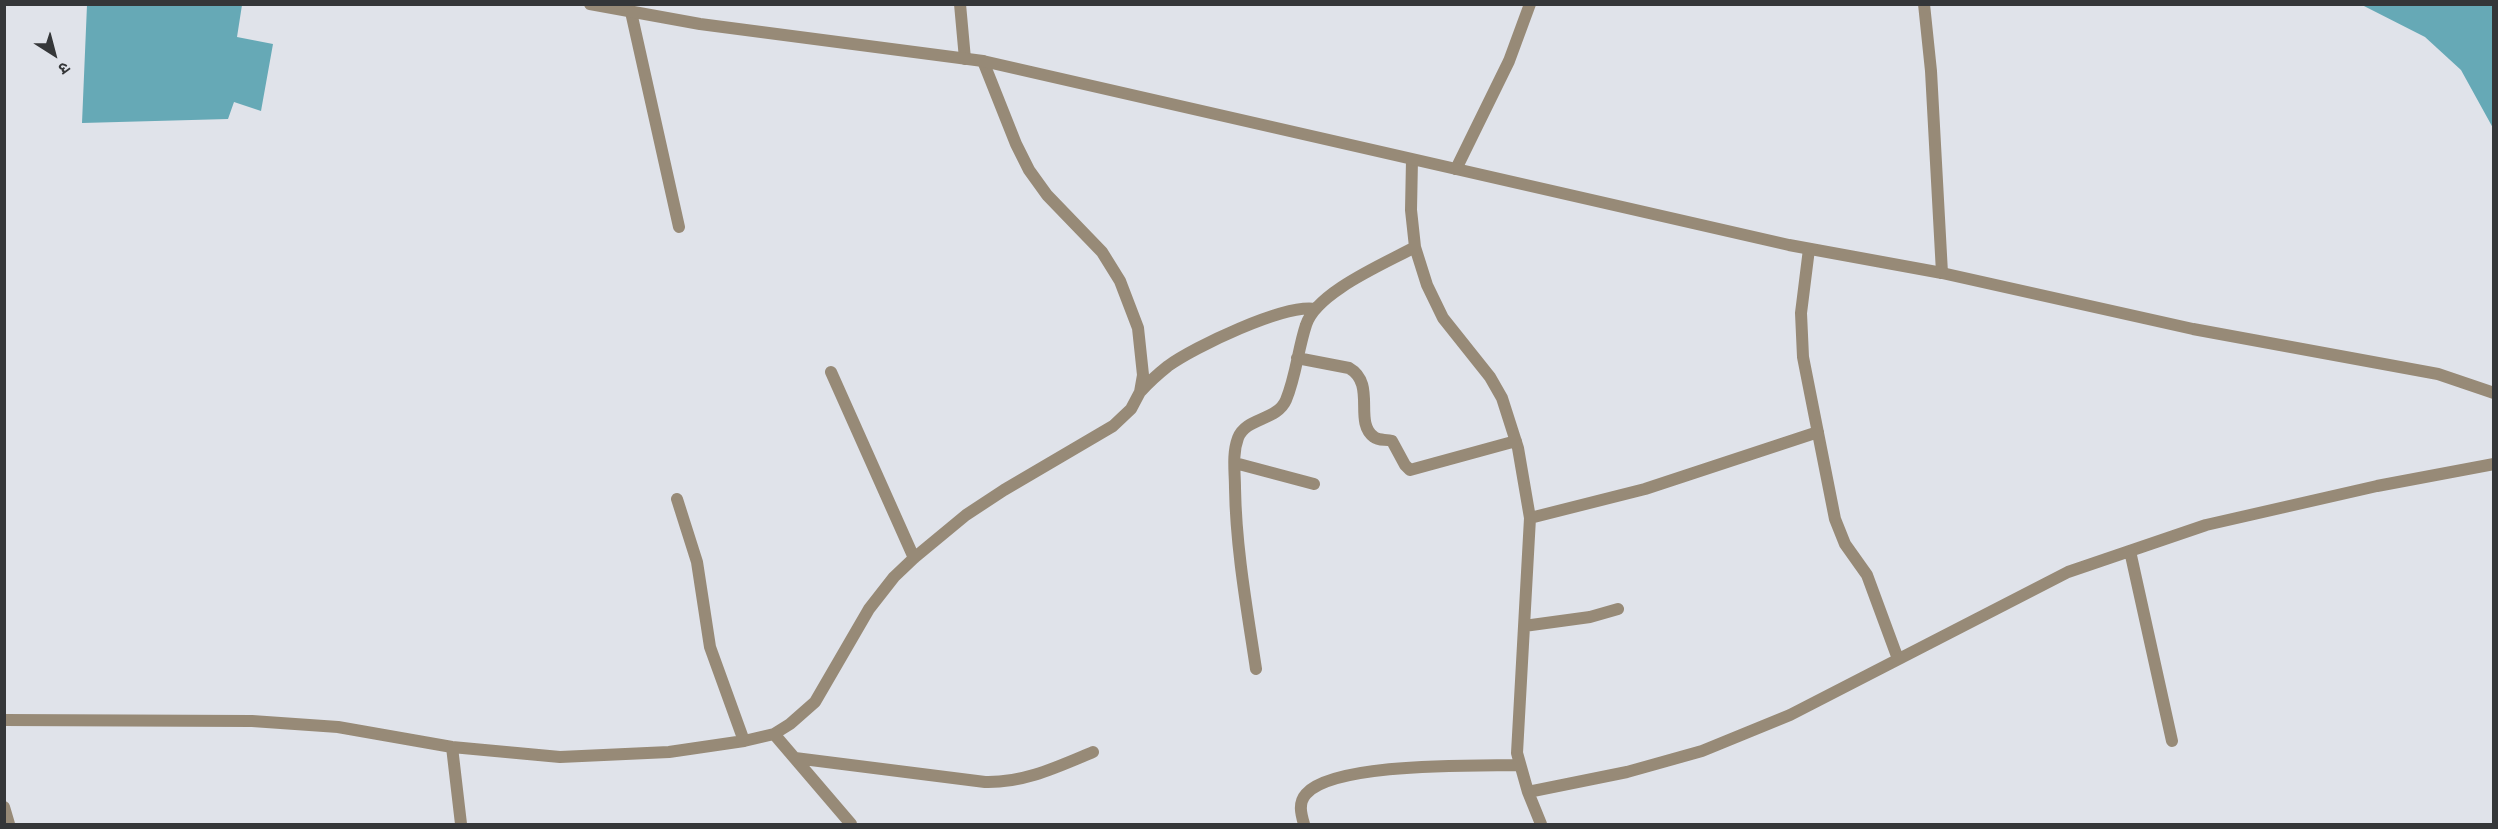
<!DOCTYPE html>
<html>
<head>
<meta charset="utf-8">
<style>
	body { margin:0 }
	#map { position:relative; width:2498px; height:829px; overflow:hidden; background:#e0e3ea; font-family:Quicksand,"Noto Sans Devanagari",sans-serif }
	canvas { display:block }
	.frame { position:absolute; inset:0; border:6px solid #353739; pointer-events:none }
	.north { position:absolute; left:24px; top:24px; width:60px; height:60px; -webkit-text-stroke:4px #e0e3ea; paint-order:stroke; rotate:144deg; font-size:16px; font-weight:700; line-height:24px; text-align:center; color:#353739 }
	.north::after { content:''; display:block; margin:auto; width:21px; height:27px; background:#353739; clip-path:polygon(50% 0,100% 100%,50% 72%,0 100%) }
</style>
</head>
<body>
<div id="map">
<canvas width="2498" height="829"></canvas>
<div class="frame"></div>
<div class="north">उ</div>
</div>
<script>
const g = document.querySelector('canvas').getContext('2d');
g.lineJoin = 'round';
function fillPath(path, color) { g.fillStyle = color; g.fill(path, 'evenodd'); }
function stroke(path, color, width, dash) { g.strokeStyle = color; g.lineWidth = width; g.lineCap = dash ? 'butt' : 'round'; g.setLineDash(dash || []); g.stroke(path); }
fillPath(new Path2D(`
	M87 5H242L237 37 273 44 261 111 234 102 228 119 82 123Z
	M2362 5H2493V128L2461 70 2425 37Z`), '#66a9b6');
stroke(new Path2D(`
	M960 4 965 59
	M1924 4 1931 71 1942 273
	M631 12 679 227
	M1412 160 1411 210 1415 247 1427 285 1443 318 1490 377 1502 398 1518 448 1530 518 1517 753 1528 792 1541 824
	M1456 169 1509 61 1530 4
	M1809 249 1801 313 1803 357 1835 519 1845 544 1867 575 1898 659
	M1297 358 1349 368C1377 384 1353 422 1374 437 1379 441 1386 439 1392 441L1405 465 1410 470 1516 441
	M831 372 914 558
	M1141 391C1149 382 1158 374 1168 366 1194 347 1284 304 1315 309
	M1235 463 1314 484
	M677 499 697 562 710 647 744 741
	M1530 518 1645 489 1818 432
	M2130 551 2172 741
	M1524 626 1590 617 1618 609
	M1256 669C1247 609 1236 549 1235 488 1235 472 1232 454 1238 438 1246 417 1277 421 1286 400 1296 376 1298 349 1306 325 1316 292 1386 263 1415 247
	M4 720 252 721 338 727 452 747 560 757 669 752 744 741 774 734 790 724 815 702 869 609 894 577 914 558 966 515 1004 490 1113 426 1131 409 1140 392 1143 375 1138 328 1120 281 1102 252 1047 195 1029 170 1016 144 983 61
	M774 734 851 824
	M452 747 461 824
	M795 758 985 782C1024 783 1057 767 1093 752
	M1528 792 1627 772 1702 751 1790 715 2068 572 2206 525 2377 486 2494 464
	M4 807 9 824
	M1304 824C1301 814 1298 803 1306 794 1334 762 1475 766 1519 765`), '#978a77', 12);
stroke(new Path2D(`
	M590 4 700 24 983 61 1789 245 1942 273 2193 329 2438 374 2494 393`), '#978a77', 12);
</script>
</body>
</html>
